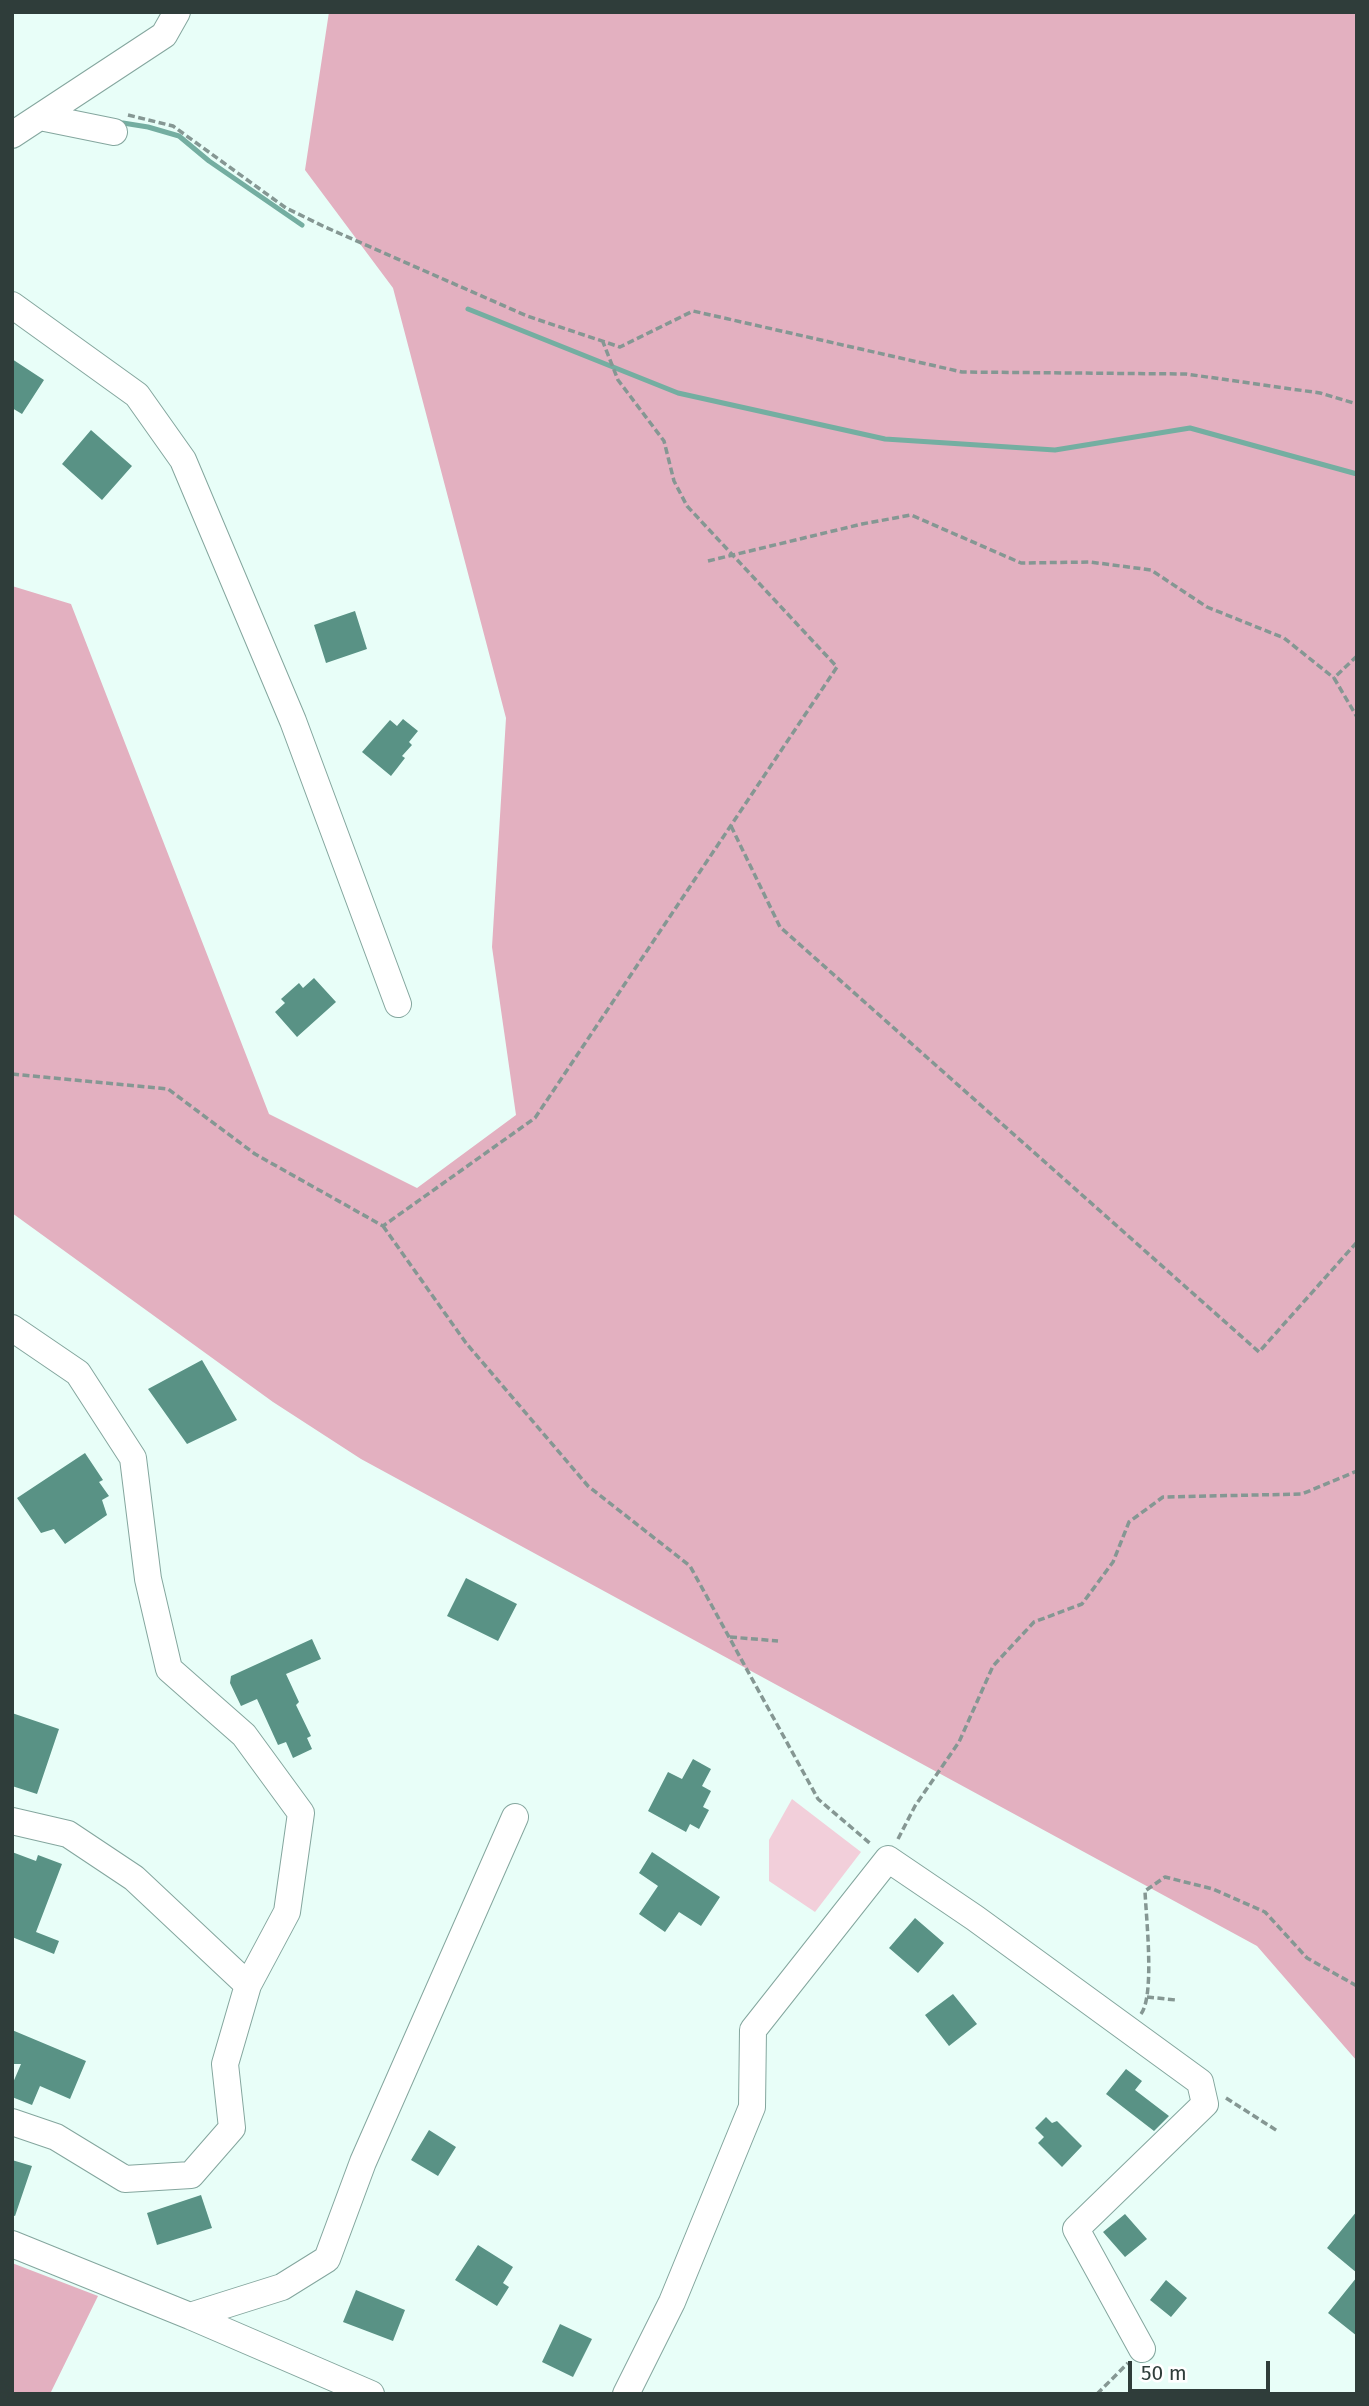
<!DOCTYPE html>
<html>
<head>
<meta charset="utf-8">
<style>
	body { margin:0 }
	#map { position:relative; width:1369px; height:2406px; overflow:hidden; background:#e8fef8; font-family:"Fira Sans",sans-serif }
	canvas { display:block }
	.frame { position:absolute; inset:0; border:14px solid #2f3d3a; pointer-events:none }
	.scale { position:absolute; left:1128px; top:2361px; width:142px; height:32px; box-sizing:border-box; border:4px solid #2f3d3a; border-top:0; padding-left:9px; font-size:21px; line-height:24px; white-space:nowrap; color:#2f3d3a; -webkit-text-stroke:5px #fff; paint-order:stroke }
</style>
</head>
<body>
<div id="map">
<canvas width="1369" height="2406"></canvas>
<div class="frame"></div>
<div class="scale">50 m</div>
</div>
<script>
const g = document.querySelector('canvas').getContext('2d');
g.lineJoin = 'round';
function fillPath(path, color) { g.fillStyle = color; g.fill(path, 'evenodd'); }
function stroke(path, color, width, dash) { g.strokeStyle = color; g.lineWidth = width; g.lineCap = dash ? 'butt' : 'round'; g.setLineDash(dash || []); g.stroke(path); }
fillPath(new Path2D(`
	M792 1799 861 1852 815 1912 769 1881V1840Z`), '#f2cfda');
fillPath(new Path2D(`
	M329 12H1357V2061L1257 1946 361 1459 273 1402 12 1213V586L71 604 269 1114 417 1188 516 1115 492 947 506 718 393 288 305 170Z
	M12 2263 98 2296 50 2394H12Z`), '#e3b0c0');
stroke(new Path2D(`
	M123 123 148 127 179 136 209 161 302 225
	M468 309 678 393 885 439 1055 450 1190 428 1357 474`), '#74aea1', 5);
fillPath(new Path2D(`
	M12 359 44 380 22 414 12 408Z
	M91 430 132 466 102 500 62 464Z
	M355 611 367 649 326 663 314 625Z
	M403 719 418 731 409 742 412 745 402 756 405 758 391 776 362 752 390 720 397 726Z
	M314 978 336 1002 297 1037 275 1012 285 1003 281 999 299 983 303 988Z
	M202 1360 237 1420 187 1444 148 1389Z
	M85 1453 103 1480 99 1482 109 1496 102 1500 107 1515 65 1544 54 1529 41 1533 17 1498Z
	M466 1578 517 1604 498 1641 447 1616Z
	M312 1639 321 1659 286 1674 299 1702 296 1705 311 1736 307 1738 312 1749 293 1758 286 1742 278 1745 257 1699 241 1706 230 1683 231 1676Z
	M12 1713 59 1729 37 1794 12 1786Z
	M693 1759 711 1769 702 1786 711 1791 703 1807 709 1810 699 1829 690 1824 686 1832 648 1811 668 1772 682 1779Z
	M12 1852 36 1861 38 1855 62 1864 36 1932 59 1941 54 1954 12 1937Z
	M652 1852 720 1897 701 1926 679 1912 665 1932 639 1914 658 1886 639 1873Z
	M915 1918 944 1943 918 1973 889 1948Z
	M953 1994 977 2024 949 2046 925 2015Z
	M12 2030 86 2061 70 2099 40 2086 32 2105 12 2097V2085L21 2064H12Z
	M1126 2069 1142 2081 1135 2090 1169 2116 1154 2131 1106 2094Z
	M1046 2117 1052 2123 1057 2121 1082 2146 1062 2167 1038 2143 1044 2137 1035 2128Z
	M429 2130 456 2147 438 2176 411 2160Z
	M12 2160 32 2166 15 2216 12 2215Z
	M201 2195 212 2228 157 2245 147 2213Z
	M1357 2211V2273L1327 2248Z
	M1125 2214 1147 2239 1125 2257 1103 2232Z
	M478 2245 513 2267 503 2283 509 2287 497 2306 455 2280Z
	M1357 2277V2336L1328 2313Z
	M1166 2280 1187 2298 1171 2317 1150 2300Z
	M356 2290 405 2310 393 2341 343 2322Z
	M560 2324 592 2339 573 2377 542 2362Z`), '#599285');
const minor = new Path2D(`
	M40 117 114 132
	M12 135 164 35 177 12
	M12 305 137 395 183 460 293 721 398 1004
	M12 1328 78 1373 133 1458 148 1579 169 1669 244 1735 301 1813 287 1912 248 1985 225 2064 232 2128 191 2175 125 2179 56 2137 12 2122
	M12 1821 68 1834 134 1878 248 1985
	M12 2244 190 2316 371 2394
	M190 2316 282 2287 327 2259 363 2162 515 1817
	M626 2394 672 2302 752 2107 753 2030 888 1859 975 1918 1200 2082 1205 2104 1076 2229 1142 2349`);
stroke(minor, '#84a69e', 28);
stroke(new Path2D(`
	M128 115 173 126 286 208 325 227 527 316 620 347 693 311 962 372 1186 374 1320 393 1357 404
	M708 561 862 524 911 515 1021 563 1090 562 1151 570 1207 607 1284 638 1334 678
	M1357 656 1334 678 1357 717
	M731 826 780 927 1259 1352 1357 1242
	M12 1074 168 1089 255 1154 383 1226 535 1118 837 667 687 506 674 481 664 441 618 380 603 342
	M383 1226 466 1343 588 1486 690 1566 818 1799 872 1845
	M730 1637 778 1641
	M898 1839 915 1806 959 1742 993 1666 1034 1622 1082 1604 1113 1562 1129 1522 1163 1497 1302 1494 1357 1471
	M1147 1997 1176 2000
	M1141 2014C1155 1995 1146 1917 1145 1891L1165 1877 1213 1889 1265 1912 1307 1958 1357 1986
	M1226 2098 1279 2132
	M1097 2394 1128 2363`), '#859793', 3.5, [7, 3.5]);
stroke(minor, '#fff', 26);
</script>
</body>
</html>
